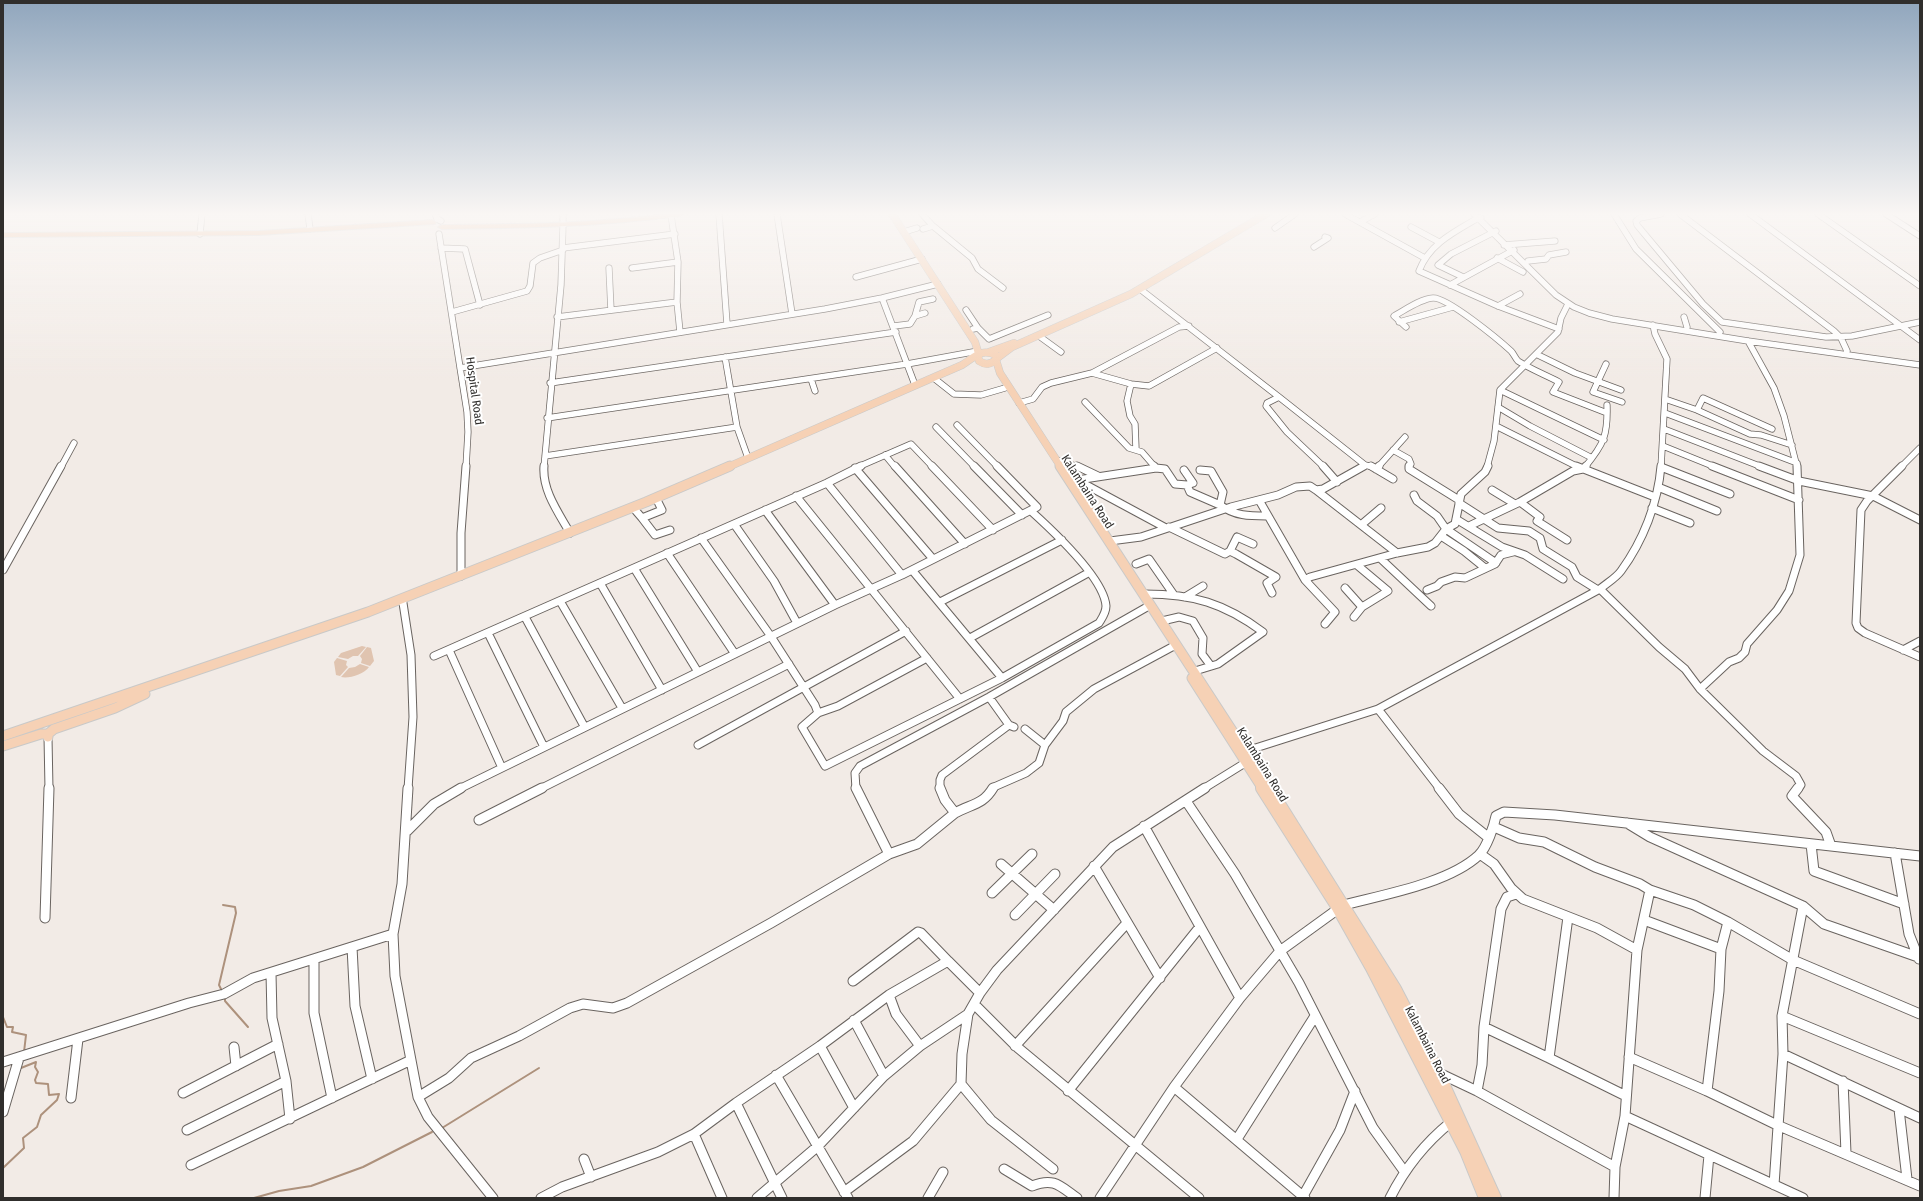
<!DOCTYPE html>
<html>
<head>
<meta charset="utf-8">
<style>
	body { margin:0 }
	#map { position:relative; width:1923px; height:1201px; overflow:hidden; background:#f2ebe6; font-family:"Fira Sans Condensed",sans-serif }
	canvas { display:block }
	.frame { position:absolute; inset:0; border:4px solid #302e2c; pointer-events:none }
</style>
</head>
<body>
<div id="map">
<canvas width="1923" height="1201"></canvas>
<div class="frame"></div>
</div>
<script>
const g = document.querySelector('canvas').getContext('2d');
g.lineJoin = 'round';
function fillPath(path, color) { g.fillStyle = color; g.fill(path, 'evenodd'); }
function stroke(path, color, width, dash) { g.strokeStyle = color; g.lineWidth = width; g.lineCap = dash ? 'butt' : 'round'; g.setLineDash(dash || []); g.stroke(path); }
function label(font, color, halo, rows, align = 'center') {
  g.font = font + ' "Fira Sans Condensed",sans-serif'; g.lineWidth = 4; g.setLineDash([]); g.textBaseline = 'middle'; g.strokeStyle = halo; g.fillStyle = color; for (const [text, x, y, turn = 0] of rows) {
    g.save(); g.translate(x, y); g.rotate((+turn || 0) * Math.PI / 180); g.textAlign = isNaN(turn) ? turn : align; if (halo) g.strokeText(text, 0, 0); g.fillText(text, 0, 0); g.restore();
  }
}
fillPath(new Path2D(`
	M362 646 366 647 358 656H353L348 659 338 657 341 653Z
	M367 647 371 648 374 661 370 666 361 663 362 659 360 656Z
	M337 658 347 661 346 665 348 667 340 676 336 675 334 662Z
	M360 664 369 667C364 674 349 679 341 677L349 668 355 667Z`), '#e0c4b0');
stroke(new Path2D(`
	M222 991 219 985 236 913 235 907 223 905
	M225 998V1001L248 1027
	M3 1017 7 1027H13L12 1032 26 1035 24 1052
	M442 1128 539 1068
	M3 1168 24 1148 23 1138 37 1127 41 1115 57 1100 59 1094 49 1095 48 1084 36 1083 35 1080 38 1072 35 1067 36 1062 21 1068
	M254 1198 279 1191 311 1186 363 1167 432 1132`), '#ad917c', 2);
const minorFar2 = new Path2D(`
	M308 214 310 229
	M435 214 437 219 441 221
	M563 214V222
	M719 214 727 324
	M777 214 792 314
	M922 214 933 226 972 258 978 269 1003 288
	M1345 214 1423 257
	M1474 214 1556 295 1574 307 1589 313 1612 319 1748 341 1920 365
	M1614 214 1636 249 1720 332
	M1661 214 1640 218 1636 221 1637 225 1703 304 1722 322 1826 337 1852 336 1920 322
	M1680 214 1834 331 1841 338 1847 351
	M1750 214 1920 340
	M1818 214 1920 286
	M1886 214 1920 236
	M671 215 678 262 677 302 680 332
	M1481 218H1478C1454 232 1429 244 1419 271L1498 306 1559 329
	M1360 222 1375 214
	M1411 227 1439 242
	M1275 228 1295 214
	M923 229 933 226
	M907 231 917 228
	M200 234 202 214
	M439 234 467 412 468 432 466 467
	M1504 245 1555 241
	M1314 247 1328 238 1325 237
	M441 248 465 249 480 305
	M563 248 675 234
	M1497 258 1523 272
	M1528 261 1546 259 1549 255 1566 252
	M609 268 611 310
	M632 268 678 262
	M856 277 922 259
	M1463 277 1438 265 1451 254 1496 231
	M1450 285 1514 250
	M1140 289 1279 397 1267 403 1266 406 1287 432 1324 467
	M882 298 915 385
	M1498 306 1520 294
	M966 310 978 328
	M452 312 527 291 530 286 533 263 540 258 563 250
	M915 316 919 302 933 299
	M557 317 677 302
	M1684 317 1687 327
	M1399 322 1453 307
	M1653 325 1655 334 1667 359 1661 467
	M894 326 910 324 915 316 925 313
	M1406 327 1394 316C1405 310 1420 299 1433 298 1447 297 1499 340 1511 351 1514 354 1515 358 1518 361 1530 369 1546 375 1559 382L1553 392 1607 413
	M973 329 978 328 989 339 1048 315
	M1039 336 1061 352
	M1748 341 1774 388 1784 416 1797 467
	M1536 354 1575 373 1621 390
	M725 357 737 427 748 458
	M1606 364 1593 392 1622 402
	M460 368 825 309 882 298 938 284
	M1092 373 1131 384 1149 386 1217 348
	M811 379 815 391
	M935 379 954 394 981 395 1005 388
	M550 383 896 332
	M1131 384 1127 401 1130 416 1135 424 1136 449
	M1500 390 1604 440
	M1279 397 1365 465 1373 467
	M1665 399 1697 410 1750 434 1761 435 1792 445
	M1085 402 1129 448 1142 452 1155 467
	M1019 403 1033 399 1042 387 1051 383 1092 373 1179 327 1189 326
	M1498 407 1530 426 1592 458
	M1697 410 1703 398 1772 429
	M1665 413 1797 463
	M547 418 907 364 978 351
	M957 425 998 467
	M1496 426 1578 467
	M936 427 975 467
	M1664 429 1762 467
	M1663 446 1715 467
	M1393 450 1409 459 1411 464 1409 467
	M885 455 895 467
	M545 456 737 427
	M1057 460 1079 467
	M61 467 74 443
	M544 467 561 285 563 225
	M858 467 911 444 933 467
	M1362 467 1365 465
	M1378 467 1405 437
	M1487 467 1494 441 1500 390 1558 332 1561 318 1568 304
	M1585 467C1604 444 1608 435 1607 405
	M1901 467 1920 448`);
const minorFar1 = new Path2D(`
	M544 466C542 490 558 512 570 533
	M895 466 965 544
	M932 466 993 530
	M974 466 1022 515
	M1077 466 1098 476
	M1154 466 1156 468
	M1323 466 1337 482
	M1371 466 1393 479
	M1409 466V469L1459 500
	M1576 466 1655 497
	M1712 466 1799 500
	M1759 466 1799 481 1873 496 1920 520
	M1902 466 1867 501 1861 510 1856 623 1858 628 1865 633 1920 657
	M1661 467 1730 494
	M855 468 933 559
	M1376 469 1379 466
	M1184 470 1193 483 1187 485 1190 492 1220 505
	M1200 470 1211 471 1223 492 1220 505C1235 516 1249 516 1267 516
	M1077 480 1166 528
	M1071 481 1156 468 1165 469 1175 484 1187 485
	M827 483 902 575
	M1658 487 1717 511
	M1316 490 1397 553
	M1492 490 1515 504
	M1414 495 1417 501 1437 516 1446 529 1496 563
	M796 496 960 699
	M1259 500 1305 580 1335 612 1325 624
	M1520 502 1540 517 1537 521 1567 540
	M1459 503 1498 528 1529 531 1540 538 1543 549 1572 567 1577 577 1598 590
	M1652 508 1690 523
	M765 510 835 605
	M636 511 642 518 662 510 658 502
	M642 518 655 535 670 530
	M1456 519 1502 547 1525 555 1563 579
	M734 524 774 581 797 623
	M1361 525 1381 508
	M1469 526 1520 502 1573 471 1583 469 1586 466
	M1169 527 1225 554 1230 551 1236 554 1276 577 1267 583 1272 593
	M1441 536 1464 551 1485 568
	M701 538 770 635 815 705 818 713 802 727 825 766 1002 678 1099 623C1102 618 1106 613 1106 606 1104 578 1052 530 1031 511
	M1110 541 1141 537 1231 507 1278 495 1296 487 1310 486 1316 490 1323 489 1364 466
	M1230 551 1237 537 1253 544
	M667 553 735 654
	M1381 559 1431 606
	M1136 564 1149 559 1174 595
	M634 568 698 672
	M3 570 61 466
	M912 570 1002 678
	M461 576V533L466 466
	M1305 580 1310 577 1397 553 1428 547 1435 543 1446 529 1455 524 1461 494 1485 472 1488 466
	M600 583 662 690
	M1345 588 1362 607 1388 591 1357 565
	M1600 589 1659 647 1685 669 1700 689 1763 751 1796 776 1801 785 1798 789
	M1427 590 1437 586 1441 582 1455 577 1465 578 1495 564 1501 555 1513 552
	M1145 594C1193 594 1224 603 1263 632L1218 664 1195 671
	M1185 597 1203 586
	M560 601 622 708
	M940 602 1062 540
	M403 603 411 655 413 717 408 789
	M525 617 584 726
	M1354 617 1362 607
	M1162 621 1179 617 1193 621 1203 638 1202 654 1211 666
	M488 633 544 747
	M970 638 1088 573
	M449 650 502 768
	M1903 650 1920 641
	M434 656 827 483 861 466
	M1700 689 1729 662 1739 658 1745 652 1747 644 1777 610 1789 591 1800 555 1797 466
	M989 697 1009 725
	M1378 709 1440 789
	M818 713 838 706 927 658
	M1025 729 1045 745
	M48 737 49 789
	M698 745 906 631
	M1246 751 1378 709 1600 589C1607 583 1616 578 1621 571 1643 541 1658 503 1661 466
	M459 789 835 605 902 575 1037 507 997 466
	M540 789 789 664
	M856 789 855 773 860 766 989 697 1147 607
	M940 789V780L942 775 1009 725 1014 727
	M993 789 994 787 1026 773 1039 763 1045 745 1063 721 1066 712 1094 689 1172 647
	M1203 789 1245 763`);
const minor = new Path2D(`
	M408 788 402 884 393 934 395 976 418 1097 428 1117 493 1198
	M856 788 889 854
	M1439 788 1459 814 1489 838
	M1798 788 1792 796 1826 832 1831 846
	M1186 801 1235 874 1299 983 1373 1128 1404 1171
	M955 813C971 804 983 805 993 788
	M479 820 542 788
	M1627 823 1650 837 1803 906 1824 924 1918 957
	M1144 826 1240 998
	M1494 827 1519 838 1544 842 1595 867 1640 884 1650 890 1694 905 1728 922 1793 960 1920 1014
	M407 831 434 804 461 788
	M1811 844 1814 871 1904 904
	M1895 853 1909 934 1919 959
	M1480 854 1494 864 1511 888 1523 899 1597 928 1637 950
	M1001 864 1054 910
	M1094 866 1160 978
	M992 893 1032 854
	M1340 906C1381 895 1448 884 1479 855 1487 847 1494 826 1496 816L1504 812 1555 815 1920 856
	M1015 915 1055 874
	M1568 917 1549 1058 1626 1096
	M45 918 49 788
	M1644 920 1721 949
	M352 947 355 1006 372 1079
	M314 959V1013L332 1098
	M271 973 272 1018 286 1081 290 1119
	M853 981 918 932 921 933 948 961
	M889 995 896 1014 920 1046
	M974 1004 1017 1047 1199 1198
	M1782 1016 1920 1073
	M854 1020 884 1076
	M1484 1027 1549 1058
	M820 1046 854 1108
	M1015 1046 1127 923
	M234 1047 236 1066
	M1783 1054 1920 1118
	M1629 1057 1707 1091 1777 1125 1920 1186
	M3 1062 189 1003 224 994 253 978 393 934
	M1439 1073 1477 1091 1615 1167
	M776 1075 848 1198
	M1843 1081 1846 1153
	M961 1084 991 1120 1053 1169
	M1174 1087 1305 1198
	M1068 1091 1199 928
	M1477 1091 1482 1065 1484 1027 1501 909 1507 897 1516 894
	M1707 1091 1719 991 1721 949 1728 922
	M183 1093 278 1044
	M418 1097 449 1078 471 1058 519 1036 570 1008 583 1004 613 1008 627 1003 771 923 889 854 917 844 955 813 945 800 940 788
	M71 1098 78 1039
	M736 1103 782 1198
	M1899 1109 1907 1179
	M3 1112 19 1058
	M1625 1116 1803 1198
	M187 1130 286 1081
	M694 1134 722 1198
	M1237 1139 1315 1016
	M584 1159 591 1177
	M191 1165 411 1060
	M1004 1169 1032 1186C1054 1177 1060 1186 1077 1198
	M1774 1185 1783 1054 1782 1016 1803 906
	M844 1192 913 1141 961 1084 962 1054 968 1014
	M1303 1196 1340 1130 1355 1091
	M541 1198 562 1187 658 1152 694 1134 736 1103 820 1046 889 995 948 961 980 993
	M757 1198 818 1146 884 1076 920 1046 968 1014 980 993 997 970 1113 847 1205 788
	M928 1198 943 1172
	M1100 1198 1174 1087 1240 998 1280 951 1338 909
	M1390 1198C1405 1168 1425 1143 1451 1122
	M1614 1198 1615 1167 1625 1116 1637 950 1650 890
	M1705 1198 1709 1155`);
const majorFar2 = new Path2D(`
	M892 214 975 342 979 355
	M989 352 1014 343
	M996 359 1012 347 1131 294 1266 214
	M996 360 1000 373 1061 467
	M728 467 962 365C975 357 981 348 996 355V359C991 365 985 365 979 361L978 356`);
const majorFar1 = new Path2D(`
	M1060 466 1270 789
	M1192 678 1263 789
	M3 736 368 612 646 502 730 466
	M3 746 41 734H46L48 737V734L54 729 115 708 145 694`);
const major = new Path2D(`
	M1262 788 1337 906 1372 968 1466 1151 1485 1198
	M1269 788 1395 989 1435 1066 1495 1198`);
const highway = new Path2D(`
	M666 214H683L679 216C600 227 522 228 442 229L438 227 442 225C517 224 591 224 666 214Z
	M432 220 436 222 435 224 259 235 3 237V233L259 231Z`);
stroke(minorFar2, '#6a6460', 7);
stroke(minorFar1, '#6a6460', 9);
stroke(minor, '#6a6460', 11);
stroke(majorFar2, '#c9c9c8', 8);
stroke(majorFar1, '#c9c9c8', 11);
stroke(major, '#c9c9c8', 14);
stroke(highway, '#c9c9c8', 2);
stroke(minorFar2, '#fff', 5.5);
stroke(minorFar1, '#fff', 7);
stroke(minor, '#fff', 9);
stroke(majorFar2, '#f6d1b5', 7);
stroke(majorFar1, '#f6d1b5', 9);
stroke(major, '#f6d1b5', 12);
fillPath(highway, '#f0b384');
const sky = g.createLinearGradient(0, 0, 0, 382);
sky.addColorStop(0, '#90a6bd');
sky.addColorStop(0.56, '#f9f6f4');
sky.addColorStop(1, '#f9f6f400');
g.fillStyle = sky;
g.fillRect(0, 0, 1923, 382);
label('12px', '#302e2c', '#fff', [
	["Hospital Road",474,391,82],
	["Kalambaina Road",1087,492,57],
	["Kalambaina Road",1262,765,58],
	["Kalambaina Road",1427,1045,63]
]);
</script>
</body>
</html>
